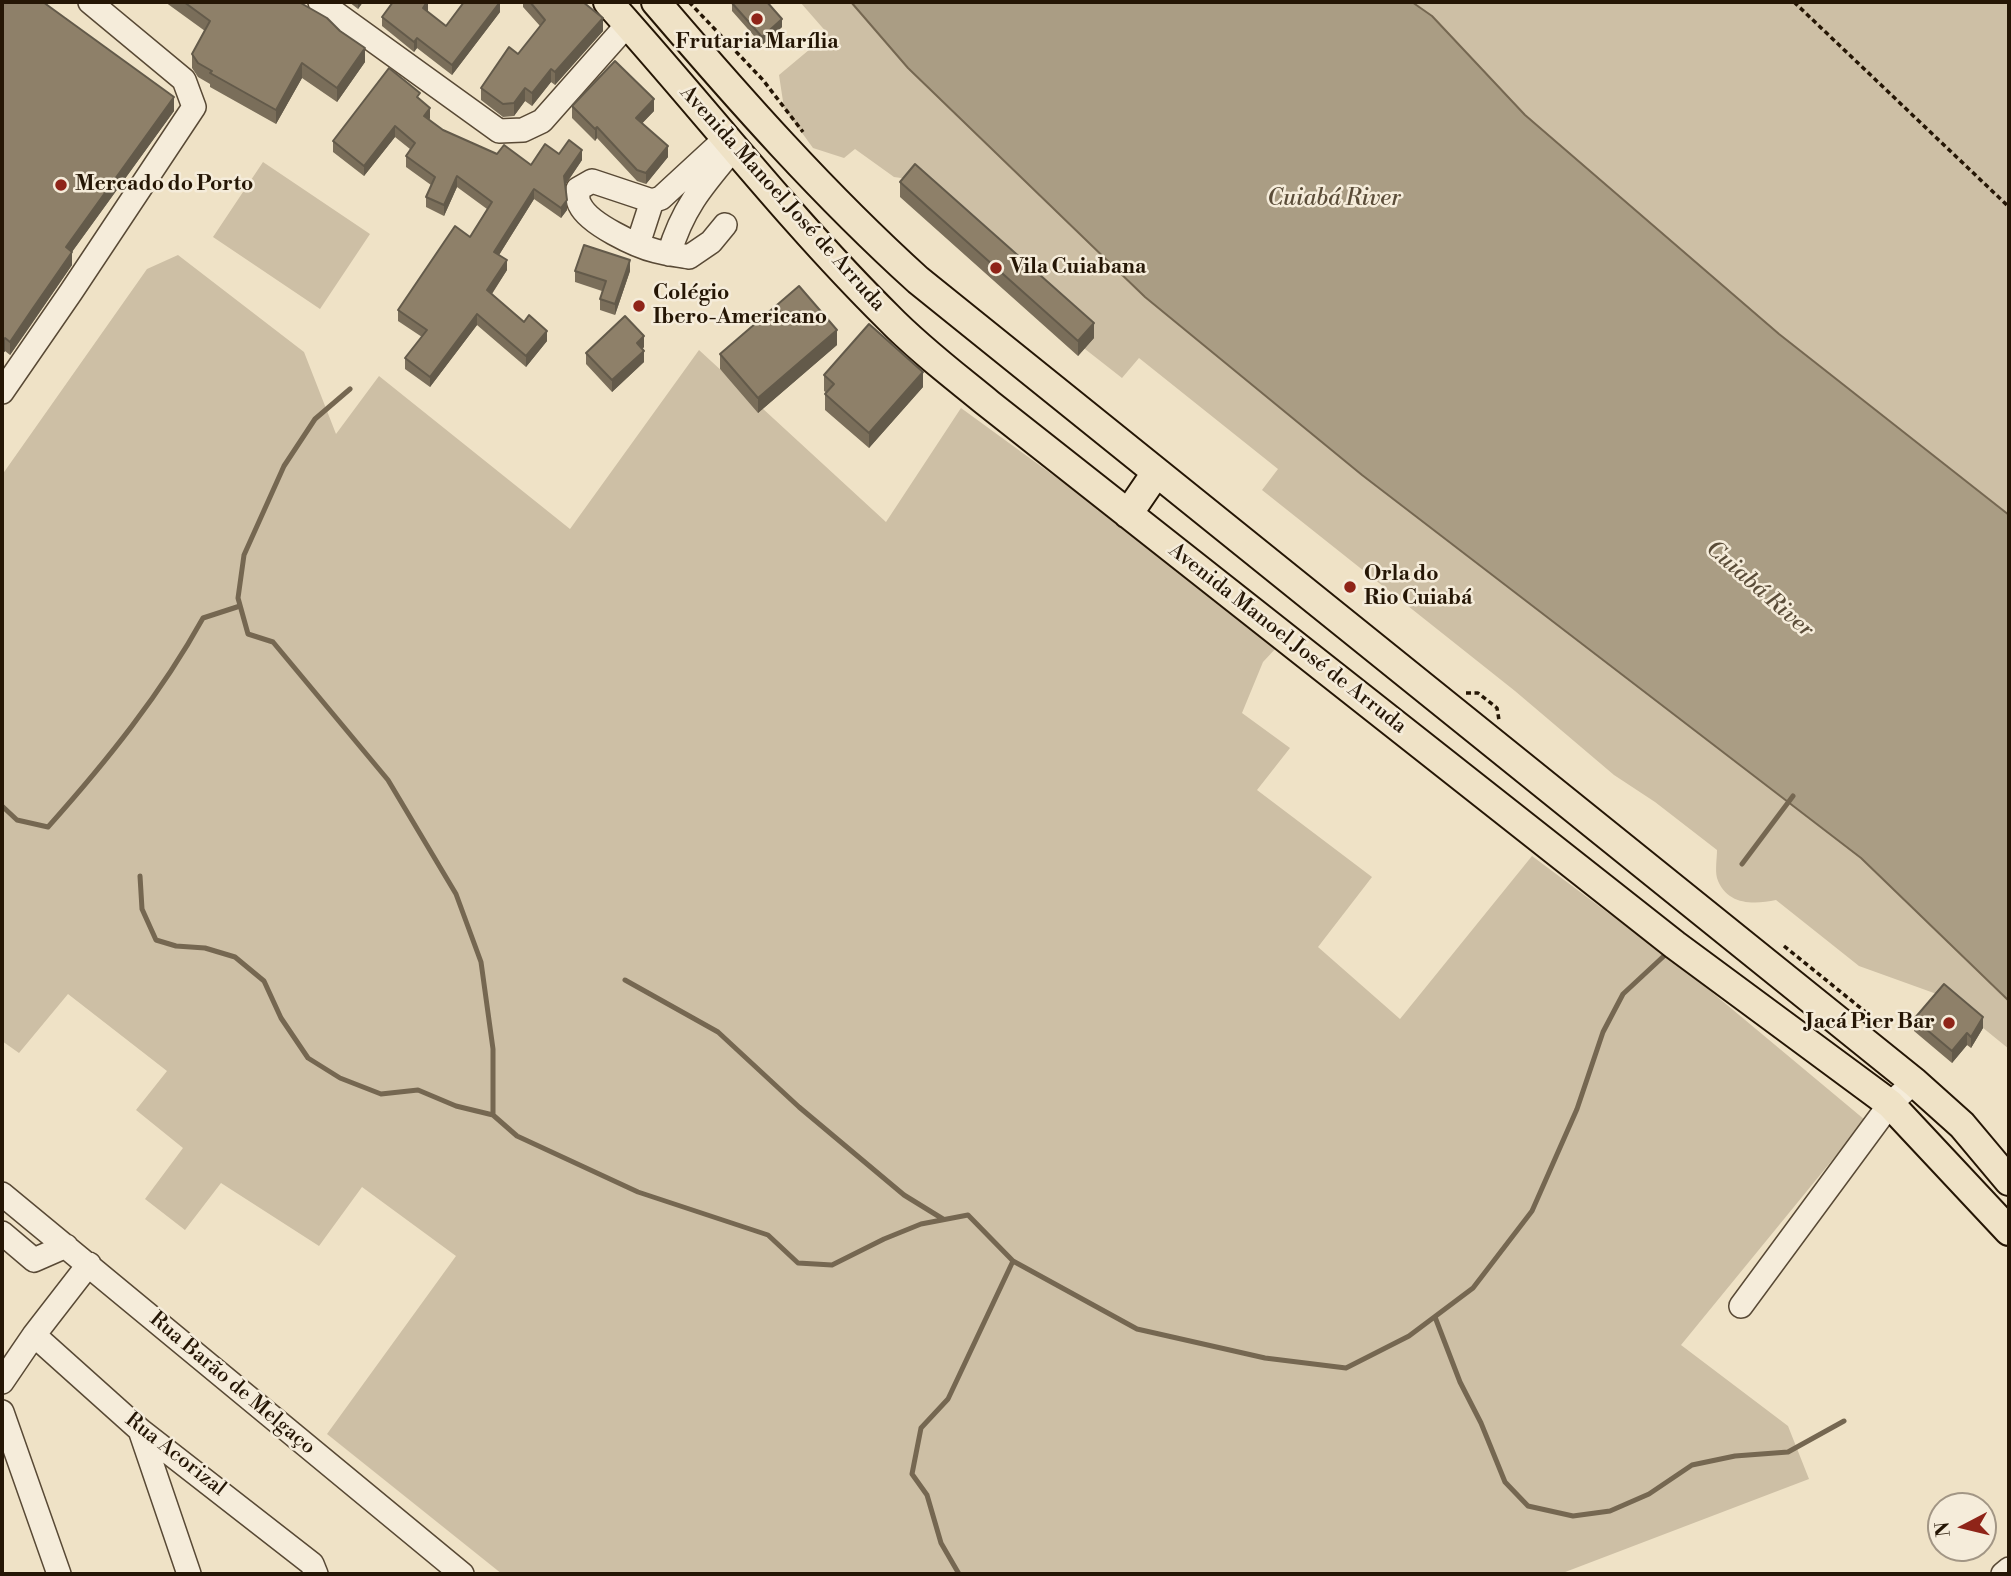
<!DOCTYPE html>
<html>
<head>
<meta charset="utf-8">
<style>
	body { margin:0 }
	#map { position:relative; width:2011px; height:1576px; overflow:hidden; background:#efe2c6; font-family:"Libre Bodoni",serif }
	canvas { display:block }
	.frame { position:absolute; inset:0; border:4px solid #251605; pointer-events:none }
	.north { position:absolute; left:1927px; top:1492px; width:70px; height:70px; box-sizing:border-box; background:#f5ecda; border:2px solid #a29685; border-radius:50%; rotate:263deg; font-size:19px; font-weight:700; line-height:28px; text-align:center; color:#251605 }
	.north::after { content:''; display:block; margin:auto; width:24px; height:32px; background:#8f2418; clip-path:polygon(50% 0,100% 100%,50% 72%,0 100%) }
</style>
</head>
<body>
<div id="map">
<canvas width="2011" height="1576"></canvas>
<div class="frame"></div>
<div class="north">N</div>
</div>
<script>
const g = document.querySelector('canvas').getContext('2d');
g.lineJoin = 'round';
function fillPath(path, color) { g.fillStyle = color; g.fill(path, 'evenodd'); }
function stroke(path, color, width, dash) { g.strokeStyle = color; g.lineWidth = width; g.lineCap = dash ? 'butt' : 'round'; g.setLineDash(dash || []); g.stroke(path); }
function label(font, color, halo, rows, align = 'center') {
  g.font = font + ' "Libre Bodoni",serif'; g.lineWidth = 5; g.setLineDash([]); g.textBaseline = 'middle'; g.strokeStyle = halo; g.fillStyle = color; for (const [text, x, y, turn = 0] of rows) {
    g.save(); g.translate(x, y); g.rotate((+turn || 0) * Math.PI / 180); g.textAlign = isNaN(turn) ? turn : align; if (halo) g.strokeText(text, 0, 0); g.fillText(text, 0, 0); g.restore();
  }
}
fillPath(new Path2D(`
	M800 2H851L908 68 1145 297 1362 475 1861 858 2009 1001V1049L1945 997 1859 966 1776 900C1753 905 1726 905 1717 878 1715 870 1717 858 1717 850L1655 802 1614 775 1515 691 1262 490 1278 469 1139 358 1122 378 1085 349 915 180 894 177 855 149 844 158 813 148 784 108 779 75 828 34Z
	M1412 2H2009V515L1779 334 1525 115 1432 16Z
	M263 162 370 234 320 309 213 237Z
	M178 255 304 352 336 434 379 376 570 529 699 350 886 522 961 408 1079 494 1277 647 1263 662 1242 713 1290 748 1257 790 1372 877 1318 947 1400 1019 1532 856 1690 974 1865 1120 1681 1345 1788 1426 1809 1479 1560 1574H502L327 1434 456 1256 362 1187 319 1246 221 1183 185 1230 145 1199 183 1148 136 1110 167 1071 68 994 19 1053 2 1041V475L147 269Z`), '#cdbfa5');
const water = new Path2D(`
	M851 2H1412L1432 16 1525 115 1779 334 2009 515V1001L1861 858 1362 475 1145 297 908 68Z`);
fillPath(water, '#aa9d84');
stroke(water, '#756751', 2);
stroke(new Path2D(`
	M350 389 315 419 284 466 244 555 238 598 248 634 273 642 388 780 456 894 481 962 493 1049V1115L517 1136 638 1192 768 1235 798 1263 832 1265 884 1239 921 1224 968 1215 1013 1261 1137 1329 1265 1358 1346 1368 1409 1336 1473 1288 1532 1211 1577 1109 1603 1032 1623 994 1665 955
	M2 806 17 820 48 827C106 762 161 694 203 618L240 606
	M1742 864 1793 796
	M140 876 142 909 156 940 176 946 205 948 235 957 264 981 281 1018 308 1058 340 1078 381 1094 418 1090 456 1106 493 1115
	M625 980 718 1032 799 1107 904 1195 943 1219
	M1435 1317 1460 1382 1481 1423 1505 1482 1528 1506 1573 1516 1610 1511 1649 1494 1692 1465 1735 1456 1788 1452 1844 1421
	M959 1574 941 1543 927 1495 912 1474 921 1428 948 1399 1013 1261`), '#756751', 5);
const minor = new Path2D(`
	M320 2 499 131 523 130 542 121 627 25
	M725 225 711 242 689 257C678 255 667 254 656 251 636 246 589 224 580 205 577 201 578 194 578 189L592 181 652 201 661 198 725 139
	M638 244 652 201
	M669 254C683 207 703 185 734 148
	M2 392 71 292 194 107 184 80 90 2
	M2 1194 462 1574
	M2 1233 34 1260 66 1246
	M1741 1306 1890 1104 1914 1082
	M34 1335 140 1430 312 1564 316 1574
	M2 1382 34 1335 89 1264
	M2 1412 59 1574
	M140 1430 189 1574
	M2003 1574 2009 1569`);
const major = new Path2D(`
	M608 2C702 106 788 218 888 317 919 349 955 376 989 404L1675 945 1890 1104 2009 1231
	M656 2C739 99 823 194 918 280L1914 1082 1962 1125 2009 1181
	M1128 514 1156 473`);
stroke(minor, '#584935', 26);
stroke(major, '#251605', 32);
stroke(new Path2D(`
	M689 2 763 80 803 132
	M1794 2 2009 207
	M1466 693H1478L1497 708 1499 720
	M1784 946 1868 1014`), '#251605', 3.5, [5, 3.5]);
stroke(minor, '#f5ecda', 23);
stroke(major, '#efe2c6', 28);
fillPath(new Path2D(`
	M2 2 174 111 72 252V265L31 325 10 355 5 351 2 355Z
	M165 2H299L365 62 337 102 302 78 276 124 210 87V84L198 77 192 68V54L205 31Z
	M349 2H363L358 9Z
	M523 2H583L603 31 555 85 551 82 532 106 525 101 514 116 503 117 481 100V88L518 54 540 26 523 7Z
	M732 3 782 27 762 45 732 11Z
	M428 12 446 26 500 12 452 75 417 48 414 52 382 26V17Z
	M420 100 430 118 429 120 443 130 497 154 531 165 559 154 582 160 565 185 567 210 561 218 534 199 499 255 507 270 492 294 547 341 526 367 477 325 430 387 405 369V358L422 337 398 321V310L470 237 487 209 457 187 444 216 426 207V197L431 185 406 167V156L410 149 395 137 364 176 333 152V141Z
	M572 106 654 111 642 123 668 157 646 184 637 181 597 138 595 141 572 118Z
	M900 182 1094 338 1078 356 900 197Z
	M575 271H630L615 315 600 310V299L602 291 575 282Z
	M837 345 758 413 720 369V354Z
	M644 347 642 349 644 362 612 392 586 364V353Z
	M824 375 923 387 869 448 825 410V394L827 393 824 391Z
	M1914 1019 1983 1028 1971 1048 1967 1045 1952 1063 1914 1031Z`), '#7a6e5a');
fillPath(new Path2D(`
	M358 2H363L358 9Z
	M428 2V12L423 8Z
	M500 2V12L452 75V65Z
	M603 18V31L555 85V72Z
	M782 19V27L762 45V37Z
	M417 38V48L414 52V42Z
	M365 48V62L337 102V88Z
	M302 63V78L276 124V110Z
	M551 69V82L532 106V93Z
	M525 88V101L514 116V103Z
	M174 97V111L66 260V247Z
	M654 99V111L636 130V118Z
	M430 108V118L424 127V116Z
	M395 126V137L364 176V166Z
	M597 127V138L595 141V129Z
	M668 146V157L646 184V173Z
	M582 150V160L564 187V176Z
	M457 176V187L444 216V205Z
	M534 189V199L494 263V252Z
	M567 200V210L561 218V208Z
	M72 252V265L10 355V342Z
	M507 260V270L487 301V290Z
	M630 260V271L615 315V304Z
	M477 314V325L430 387V377Z
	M1094 323V338L1078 356V341Z
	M837 330V345L758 413V398Z
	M547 331V341L526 367V356Z
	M644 336V347L637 355V343Z
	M5 338V351L2 355V342Z
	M644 351V362L612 392V380Z
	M923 372V387L869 448V433Z
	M1983 1017V1028L1971 1048V1037Z
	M1967 1033V1045L1952 1063V1051Z`), '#635a4a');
const building = new Path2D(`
	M2 2H43L174 97 66 247 72 252 31 311 10 342 5 338 2 342Z
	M184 2H299L327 18 340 31 365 48 337 88 302 63 276 110 210 73 212 71 198 63 192 54 210 21Z
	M393 2H427L423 8 446 26 464 2H500L452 65 417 38 414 42 382 17Z
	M530 2H583L603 18 555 72 551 69 532 93 525 88 514 103 503 104 481 88 509 47 518 54 545 20Z
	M734 2H767L782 19 762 37 732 3Z
	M615 61 654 99 636 118 668 146 646 173 637 170 597 127 595 129 572 106Z
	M389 68 420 93 417 97 430 108 424 116 443 130 497 154 504 145 531 165 545 144 559 154 569 140 582 150 564 176 567 200 561 208 534 189 494 252 507 260 487 290 524 322 529 315 547 331 526 356 477 314 430 377 405 358 427 330 398 310 455 226 470 237 492 202 457 176 444 205 426 197 435 177 406 156 415 143 395 126 364 166 333 141Z
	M915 164 1094 323 1078 341 900 182Z
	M584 245 630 260 615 304 600 299 606 281 575 271Z
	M799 286 837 330 758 398 720 354Z
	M625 316 644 336 637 343 644 351 612 380 586 353Z
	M869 324 923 372 869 433 825 394 834 384 824 375Z
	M1944 984 1983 1017 1971 1037 1967 1033 1952 1051 1914 1019Z`);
fillPath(building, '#8e8069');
stroke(building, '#635a4a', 2);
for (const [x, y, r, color] of [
	[757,19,7,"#8f2418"],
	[61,185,7,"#8f2418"],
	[996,268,7,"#8f2418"],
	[639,306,7,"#8f2418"],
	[1350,587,7,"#8f2418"],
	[1949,1023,7,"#8f2418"]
]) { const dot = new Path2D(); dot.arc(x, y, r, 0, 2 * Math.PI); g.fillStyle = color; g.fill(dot); stroke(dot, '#f5ecda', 2.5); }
label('bold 21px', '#251605', '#f5ecda', [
	["Frutaria Marília",757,43,"center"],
	["Mercado do Porto",75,185],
	["Vila Cuiabana",1010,268],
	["Colégio",653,294],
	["Ibero-Americano",653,318],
	["Orla do",1364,575],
	["Rio Cuiabá",1364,599],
	["Jacá Pier Bar",1935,1023,"right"]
], 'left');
label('21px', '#251605', '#f5ecda', [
	["Avenida Manoel José de Arruda",782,199,48],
	["Avenida Manoel José de Arruda",1287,639,38],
	["Rua Barão de Melgaço",232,1384,40],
	["Rua Acorizal",175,1455,38]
]);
label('italic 23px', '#5a4c38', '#f5ecda', [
	["Cuiabá River",1334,199],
	["Cuiabá River",1759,590,41]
]);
</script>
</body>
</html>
